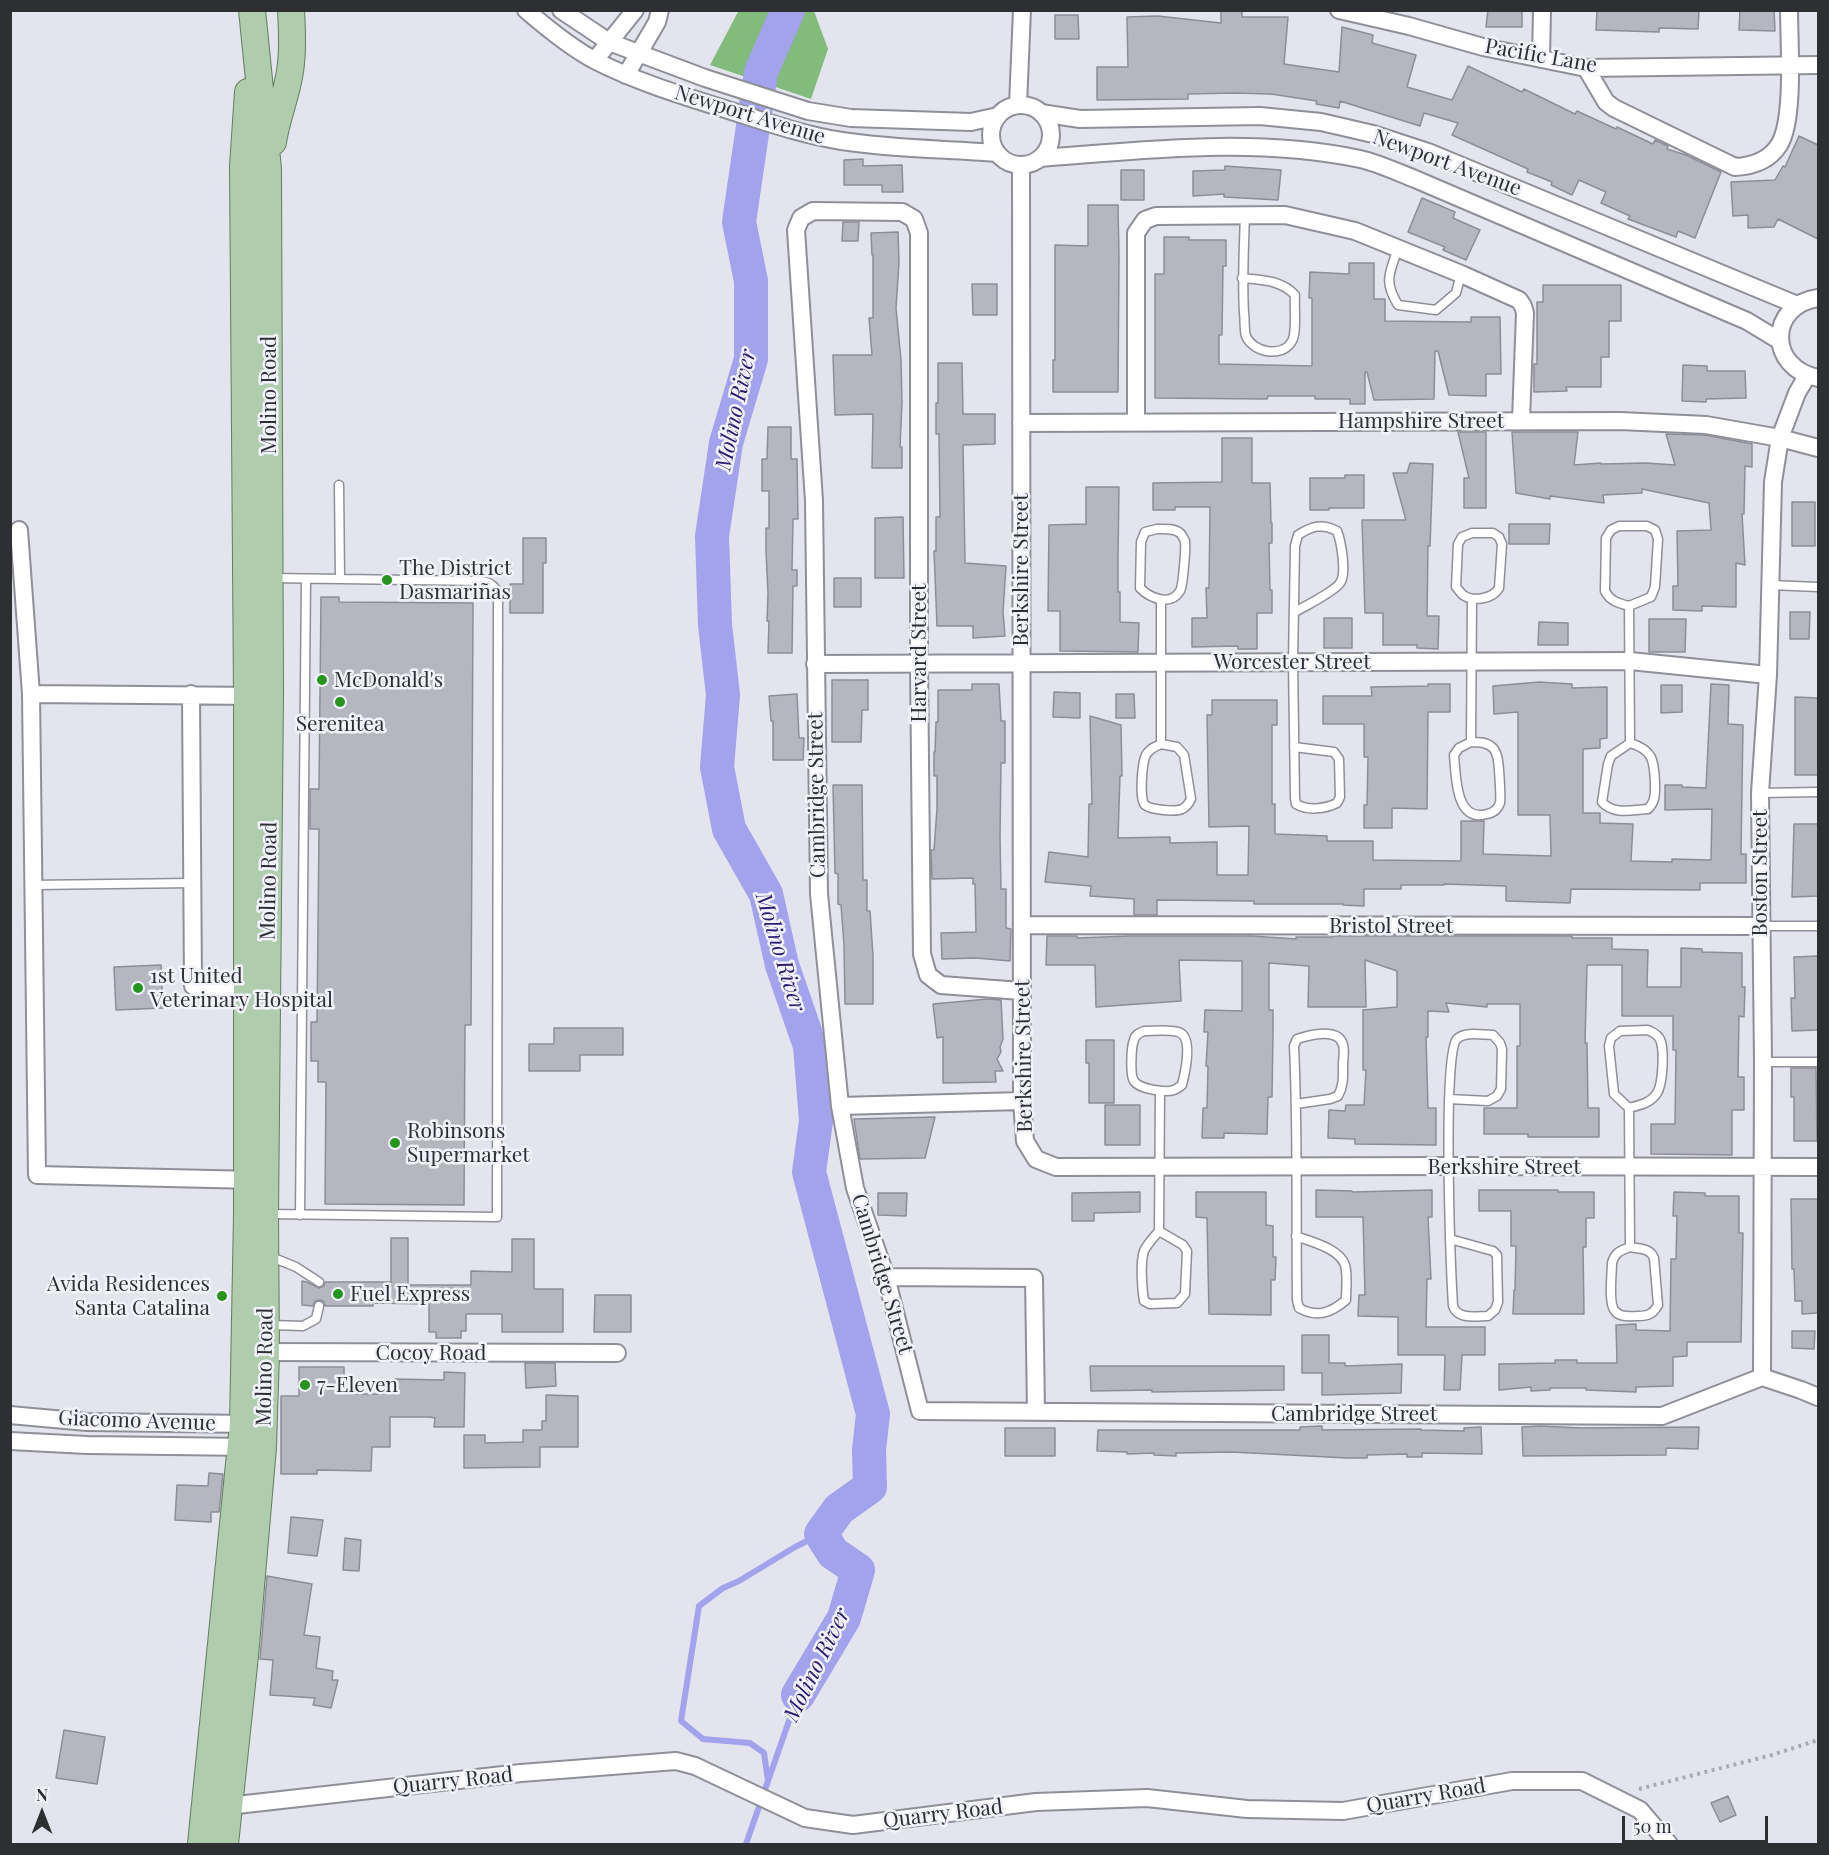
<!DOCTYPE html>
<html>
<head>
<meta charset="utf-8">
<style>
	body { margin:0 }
	#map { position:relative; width:1829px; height:1855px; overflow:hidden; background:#e4e4ee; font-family:"Playfair Display",serif }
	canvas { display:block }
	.frame { position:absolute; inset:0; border:12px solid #2e2f32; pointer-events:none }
	.north { position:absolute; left:12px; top:1783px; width:60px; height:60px; -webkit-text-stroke:4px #f1f2fc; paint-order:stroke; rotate:0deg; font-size:16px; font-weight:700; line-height:24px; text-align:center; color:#2e2f32 }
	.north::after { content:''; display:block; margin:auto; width:21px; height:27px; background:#2e2f32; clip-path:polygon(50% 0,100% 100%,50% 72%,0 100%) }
	.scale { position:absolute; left:1622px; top:1816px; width:146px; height:27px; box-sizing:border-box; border:3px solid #2e2f32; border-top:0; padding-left:8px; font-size:18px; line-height:21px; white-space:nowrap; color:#2e2f32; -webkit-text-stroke:4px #f1f2fc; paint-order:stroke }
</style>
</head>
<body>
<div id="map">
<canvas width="1829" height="1855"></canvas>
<div class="frame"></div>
<div class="north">N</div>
<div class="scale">50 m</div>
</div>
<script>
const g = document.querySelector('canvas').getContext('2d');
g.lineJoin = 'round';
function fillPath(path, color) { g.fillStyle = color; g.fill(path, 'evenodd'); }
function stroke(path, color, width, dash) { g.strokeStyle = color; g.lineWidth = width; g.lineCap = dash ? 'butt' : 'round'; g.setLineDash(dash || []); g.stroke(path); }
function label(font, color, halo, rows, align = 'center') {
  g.font = font + ' "Playfair Display",serif'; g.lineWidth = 5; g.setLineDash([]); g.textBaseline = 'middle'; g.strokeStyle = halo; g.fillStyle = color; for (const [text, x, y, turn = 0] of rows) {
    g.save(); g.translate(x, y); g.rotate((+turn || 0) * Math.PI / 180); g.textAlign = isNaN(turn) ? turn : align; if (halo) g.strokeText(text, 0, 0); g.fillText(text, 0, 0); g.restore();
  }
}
fillPath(new Path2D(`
	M739 10 814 11 828 49 811 99 710 65Z`), '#82bb7b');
stroke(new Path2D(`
	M768 1781 764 1753 750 1743 703 1739 681 1721 699 1606 723 1588 739 1581 795 1547 821 1534
	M746 1844 798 1695`), '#a3a2ed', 6);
stroke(new Path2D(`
	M788 10 761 72 739 222 751 281V359L726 443 712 536 715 625 723 695 717 767 729 829 766 894 782 965 810 1046 816 1121 809 1172 873 1414 869 1450 870 1487 839 1509 821 1534 833 1553 858 1570 844 1618 798 1695`), '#a3a2ed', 34);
const building = new Path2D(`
	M1221 10H1242V17H1288L1284 64 1339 72 1342 27 1373 35 1372 43 1416 55 1407 87 1452 100 1468 66 1522 92 1524 89 1575 114 1577 111 1616 129 1617 127 1653 144 1655 140 1668 146 1667 149 1686 155 1721 172 1695 238 1678 231 1676 237 1628 219 1630 216 1601 203 1606 192 1579 180 1572 195 1551 185 1552 182 1527 172 1528 169 1452 135 1458 123 1424 113 1420 126 1340 101 1339 108 1316 104 1317 101 1271 94 1235 93 1188 94V99L1097 100V67H1128L1127 17 1158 16 1221 23Z
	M1488 10H1522V27H1486Z
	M1597 10H1699L1698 29 1659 28V32L1596 30Z
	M1740 10H1774L1775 31 1739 30Z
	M1055 15H1078L1079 39H1055Z
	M1799 136 1818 145V239L1778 219 1774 227 1748 228V215L1733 216 1731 182 1775 180 1783 166 1785 167Z
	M863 159V166L902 165 903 192H882V185H844V160Z
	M1225 166 1281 170 1278 200 1224 197V194L1193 196V171L1225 170Z
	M1121 170H1144V200H1121Z
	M1422 198 1455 212 1453 218 1480 230 1466 260 1443 250 1445 247 1408 232Z
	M1088 205H1118L1119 257 1118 392H1053V360H1055V245L1088 246Z
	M843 222H859L858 241H842Z
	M898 232 899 262 896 308 901 360 902 402 900 447H902V468H872L873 414 835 415 833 355H872L869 318H873V255H872L871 233Z
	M1164 237H1189V240H1226V266H1223L1222 335H1219V364L1312 366V298H1309L1310 272 1349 274V263H1374V299H1385V321L1471 322V317H1500L1501 374H1486V396L1449 395 1438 351H1435L1434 399 1374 400 1367 372H1365V404H1350V399H1315V396H1268L1267 399 1155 398V274H1164Z
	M972 284H997V315H973Z
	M1543 285H1621V321H1609V357H1601V387H1566L1567 391 1534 392V364H1537V302H1543Z
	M938 363H962L963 414H995V444L963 445 965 563 1006 566 1003 612 1005 636 973 638V626H937L934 551H936V517H940L939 434H936V403H938Z
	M1683 365 1707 366V371H1745L1746 398 1706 399V402L1682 401Z
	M768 427H791V459H797L798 519H793L792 570H797V586H793L792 653H768L769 621H767L768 594 766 551V528H769V491H762V459H767Z
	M1458 432H1486V508H1464V478H1469Z
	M1512 432H1578L1574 465 1601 463V464L1646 463 1675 465 1666 434 1705 435 1752 444V467L1745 466 1744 514H1742L1745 565 1736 563V607L1702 606V611L1673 610V586H1678L1677 531 1711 530 1709 503 1642 489V493L1603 495 1604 503 1550 496V499L1516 493Z
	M1222 438H1252V483H1270L1271 523H1272V543H1269L1270 590H1272V613H1257V649H1238V646L1192 647V618H1207L1206 588H1209L1210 507H1175V510H1153V483L1222 482Z
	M1410 463 1433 464 1430 546H1428L1427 616H1439L1438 649 1417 648V645H1383V613H1365L1362 520H1406L1393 473H1407Z
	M1345 475H1364V508H1329V510H1310V478H1345Z
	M1086 487H1119L1118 557V592H1120V622L1139 623 1138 652 1060 651V611H1048L1049 525 1086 524Z
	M1792 502H1815V546H1792Z
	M903 517 904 578H875V518Z
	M1509 524H1550L1549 544H1509Z
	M523 538H546V563H543V613H510V584H523Z
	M834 578H861V607H834Z
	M321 597H339V602L473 603 471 1025H465L464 1205 325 1204 326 1082H318V1061H311V1022H317L319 829H310V789H319Z
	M1790 612H1810L1809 639H1790Z
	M1324 618H1352V648H1324Z
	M1649 619H1686L1685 652H1649Z
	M1539 622 1568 623V645H1538Z
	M832 680H868V710H862L861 742H832Z
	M1539 682 1572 684V688L1607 687V738L1600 739V748L1583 749V813H1600V823L1633 824 1631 861 1672 862V859L1711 860 1712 809 1665 810V785H1682V787L1706 788 1711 684 1729 685 1728 724 1743 725 1741 854H1746V883H1700V890L1571 889 1570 903 1506 901V886L1444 884V885H1401V889H1364V906L1343 905V904H1254V901L1157 900V915H1134V899L1090 896 1091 886 1045 882 1049 852 1088 857 1089 804H1092L1090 716 1121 725 1122 776H1120L1118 838 1170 837V843L1217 842V875H1248L1249 826 1209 827 1207 715H1212V700H1277V725H1272V804H1275V834L1327 836V841H1373V860L1461 861V821H1484L1483 854 1551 856 1550 815H1518V712L1494 714 1493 686Z
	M972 684H999L1001 721H1005V763H1001L1000 837 1001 889H1006V928L1011 929 1010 961 976 958 942 959 941 933 976 932 975 884H973V878L932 879 931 850H934L937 809V776H934V752H935L936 722H938V690H972Z
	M1428 684H1450V712H1428L1427 809 1392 808V828H1364V805H1367L1368 757H1364V724H1323V696H1372L1371 687 1428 686Z
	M1661 685H1682V712L1661 713Z
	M1054 692 1080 693V718L1053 717Z
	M797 694 799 738H804L803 760H773V721H771L769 696Z
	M1116 694H1134L1135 718H1116Z
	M1795 697 1818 698V775H1795Z
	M833 785H862L863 880H867V911H870L873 956V1004H845L844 945 841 905 838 904V874L835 873Z
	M1794 824H1818V896L1792 897Z
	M1047 936H1077V938L1129 936H1252L1296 939V937H1333V936H1572V938H1612V949L1648 950 1647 987H1681V948L1702 949V952L1742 953V987H1745L1744 1017 1739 1016 1738 1077H1744V1110H1732V1155L1651 1154V1124H1675L1676 1050H1673V1016H1622V965H1587L1585 1043H1587L1588 1108H1599V1137H1528V1134H1484V1108H1517V1046H1520V1004H1487V1007L1446 1003 1449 1012 1428 1011V1037H1426L1428 1108H1436V1145L1355 1144V1139L1328 1138 1329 1110 1345 1111 1346 1105H1364L1366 1070H1363V1010L1397 1007V971L1365 960 1366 1007H1308L1309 966 1269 963V1010H1273V1032L1272 1097H1268L1267 1134 1224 1133V1138H1202L1203 1108H1207L1208 1066H1206L1208 1032H1204L1205 1010 1242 1011V961L1179 960 1181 1001 1096 1007 1095 965H1046Z
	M1818 956V1030L1792 1031 1791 998H1795L1794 957Z
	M161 965 163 1008 116 1010 114 967Z
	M988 999 1001 1000 1003 1039 1000 1047 1001 1052 997 1059 1003 1071H995L996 1082 943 1083V1037L937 1038 933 1004Z
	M554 1028H623V1055H580V1071H529V1044H554Z
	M1086 1040H1114V1103H1089V1063H1086Z
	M1791 1068H1816L1817 1141H1794V1097H1791Z
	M1105 1105H1140V1145H1105Z
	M935 1117 925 1158 860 1159 854 1119Z
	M1316 1190 1352 1191V1192L1432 1190V1217H1428L1431 1279H1427L1426 1327H1485V1355H1462L1460 1390H1444L1445 1355H1398V1317L1358 1316 1359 1295H1365L1363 1217H1316Z
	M1479 1190H1558V1192H1594V1218H1586V1247H1583L1584 1314H1513L1514 1290H1515L1516 1246H1511V1211H1479Z
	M1140 1192V1212L1094 1213V1221H1072V1193Z
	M1196 1192H1266V1225L1273 1226V1257H1276L1275 1280H1271V1315L1209 1314 1207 1218 1196 1217Z
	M1674 1192 1705 1193V1196H1739V1233H1743L1741 1342H1687V1356L1673 1357V1386L1636 1387V1392L1586 1390V1388H1550V1390L1531 1391V1387L1499 1390V1364L1555 1363V1360H1577V1363H1617L1616 1325 1636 1324V1330L1670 1331 1671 1259H1676L1677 1216H1673Z
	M878 1193H907L906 1216 878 1215Z
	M1791 1199H1818V1313L1802 1314V1301H1795L1794 1269H1792Z
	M391 1238H408V1285H471V1271L512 1272V1239H534V1289H563V1332H502V1314H466V1331H461V1338H436V1332H429V1304L373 1303V1306H325L324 1302 320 1300 315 1301 313 1306 302 1305V1281L307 1282 319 1288 324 1286 325 1282H391Z
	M595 1295H631V1332H594Z
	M1792 1331H1815L1814 1349 1792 1348Z
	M1302 1335H1329V1363H1345V1366L1402 1364 1401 1393 1322 1395V1373H1302Z
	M525 1363H555L556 1386 526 1388Z
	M1090 1366H1284V1390L1152 1392V1390L1091 1391Z
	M299 1367H344V1394H395V1379L444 1380V1372L465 1373 464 1427H434L435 1418 430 1417H390V1447H372L371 1471 317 1470V1474H281V1396H299Z
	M546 1395 578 1396V1447H540V1467L464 1468V1435H485V1443L523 1442V1430H542V1421H546Z
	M1322 1426V1430L1421 1429V1430L1464 1431V1428L1481 1427 1482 1454 1422 1453V1457H1407V1454L1367 1455V1458H1347L1232 1452 1176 1453V1456L1154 1455V1453L1127 1454V1452L1097 1451 1098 1430H1300V1427Z
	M1540 1426 1581 1428 1699 1427 1698 1449 1666 1448V1455L1523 1456 1522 1427Z
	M1005 1428H1055V1456H1005Z
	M209 1473 223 1474 219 1512H211V1522L175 1520 177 1485 208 1486Z
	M291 1517 323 1520 317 1556 288 1553Z
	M345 1538 361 1540 359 1571 343 1570Z
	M267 1576 312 1584 304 1635 320 1637 316 1668 333 1671 332 1680H338L331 1708 313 1705 315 1698 270 1695 273 1660 260 1659Z
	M64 1730 105 1737 97 1784 56 1778Z
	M1728 1796 1736 1815 1720 1822 1711 1803Z`);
fillPath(building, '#b5b6c0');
stroke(building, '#8d8d97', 1.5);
const service = new Path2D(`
	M1398 248C1390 273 1383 280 1398 305L1436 310 1456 293 1461 274
	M1242 278C1262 280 1281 280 1295 295 1294 305 1297 333 1292 341 1283 358 1253 353 1246 336 1244 330 1245 319 1244 313 1242 280 1244 247 1245 214
	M339 485 340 579
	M1619 526H1647L1655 530 1658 539 1655 587 1651 597 1629 606C1618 603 1610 601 1605 591L1606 538 1611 530Z
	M1157 529C1164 529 1174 528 1180 533 1181 534 1184 539 1185 541 1186 547 1183 586 1180 591 1170 607 1150 598 1140 588L1141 542 1145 532Z
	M1472 533H1493L1499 537 1502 544 1499 588C1493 599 1473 602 1463 595 1460 592 1458 589 1456 587L1458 544 1462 537Z
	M1770 585 1818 587
	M1161 600V744
	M1629 606 1630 743
	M1471 742C1479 742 1487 742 1493 748 1495 750 1496 753 1497 756 1499 761 1501 798 1500 803 1498 809 1493 813 1487 814 1455 823 1456 775 1454 755L1459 748Z
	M1471 742 1472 599
	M1630 743C1653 750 1654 760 1655 782 1655 793 1656 801 1648 809 1632 810 1613 815 1602 802L1608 764 1611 756Z
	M1161 744 1177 747 1184 755 1191 799C1189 803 1187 807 1182 809 1176 812 1151 810 1145 805 1139 800 1142 762 1146 755 1150 748 1155 747 1161 744Z
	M1294 747 1334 752 1339 759 1340 797 1337 803C1325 809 1308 811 1296 804L1295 798 1293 662 1295 546 1298 535C1312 526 1322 523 1337 531 1341 541 1347 574 1340 583 1334 592 1305 606 1295 612
	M1760 793 1818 792
	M32 885 192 883
	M1761 926H1818
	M1648 1030C1654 1033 1659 1035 1661 1042 1664 1052 1663 1084 1657 1093 1651 1103 1640 1105 1629 1108L1614 1094 1609 1046 1611 1038 1620 1031Z
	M1144 1031C1154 1031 1168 1029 1178 1032 1194 1036 1185 1073 1182 1085 1179 1087 1177 1089 1174 1090 1165 1093 1139 1089 1134 1081 1130 1076 1131 1047 1134 1040 1135 1035 1139 1033 1144 1031Z
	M1763 1062H1818
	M1449 1099 1488 1101 1497 1096 1501 1089 1502 1049 1500 1043 1493 1035C1482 1035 1465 1031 1457 1039 1442 1052 1451 1273 1453 1306 1458 1320 1475 1316 1488 1316L1495 1310 1498 1302 1497 1255 1493 1251 1450 1239
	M1629 1108 1630 1247
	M268 1214 497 1217 498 594C495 586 491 583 482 581L271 578
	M300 1215 306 579
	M1159 1231 1183 1245 1187 1251 1185 1294 1177 1303 1150 1304 1144 1301C1142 1289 1140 1262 1144 1251 1147 1244 1154 1237 1159 1231L1160 1091
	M1296 1236C1311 1242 1339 1248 1345 1265 1348 1275 1346 1289 1346 1300 1331 1313 1317 1318 1299 1308L1297 1300C1296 1215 1298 1130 1294 1046L1297 1039C1309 1035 1339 1027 1343 1045 1345 1051 1343 1058 1343 1064 1343 1076 1344 1085 1338 1096L1330 1099 1296 1104
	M1630 1247C1640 1249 1650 1248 1654 1258L1658 1305C1653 1314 1648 1316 1638 1316 1631 1316 1620 1318 1615 1311 1608 1304 1612 1273 1612 1263 1615 1252 1620 1251 1630 1247Z
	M269 1256 296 1267 319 1282
	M270 1325 303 1326 316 1319 319 1306`);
const minor = new Path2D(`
	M526 10C548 29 571 48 596 61 637 82 684 96 728 110 766 122 803 135 842 141 893 149 945 149 996 153
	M561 10 609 42 705 78 808 111 851 118 971 122 998 116
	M1339 10 1409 26 1483 47 1586 68 1818 65
	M1541 59 1542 10
	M595 60 635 10
	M1586 68 1606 102 1614 108 1735 167C1753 166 1769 161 1779 145 1795 120 1789 42 1789 10
	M626 75 657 22 660 10
	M991 135a30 30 0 1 1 60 0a30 30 0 1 1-60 0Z
	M1018 105 1022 10
	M1041 113 1080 119 1260 116 1321 122 1373 134 1428 152 1797 305
	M1041 158C1147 150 1254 137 1360 159 1378 163 1397 172 1415 179L1747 321 1780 341
	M1021 165 1022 1101 1025 1141 1036 1159 1056 1167 1449 1166 1818 1167
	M1818 298C1768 305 1767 368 1818 378
	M1136 422V233L1145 220 1156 216 1285 215 1355 231 1461 274 1519 300 1523 306 1525 313 1521 420
	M1021 423 1620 421 1706 425 1780 438 1818 448
	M19 530 31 694 37 1175 255 1180
	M815 664 1630 661 1768 675
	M31 694 257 696
	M191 694 193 986 247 988
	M1022 925 1761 926
	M1021 991 941 985 928 975 922 954 919 664V233L914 219 902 212 813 211 801 218 796 230 814 501 819 894 840 1106 855 1188 886 1277 920 1411 1662 1416 1762 1377 1801 1390 1818 1397
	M840 1106 1022 1101
	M886 1277 1034 1278 1036 1412
	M258 1352 617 1353
	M1762 1377 1763 1062 1760 793 1768 675 1773 482 1780 438 1797 393 1807 376
	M10 1415 87 1422 251 1424
	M10 1441 87 1445 250 1447
	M221 1806H228L521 1773 676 1761 695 1766 805 1818 853 1825 1036 1802 1147 1798 1247 1809 1343 1811 1512 1781H1582L1640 1810 1669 1844`);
const primary = new Path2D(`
	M273 142C277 115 289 90 291 63 293 46 292 28 291 10
	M201 1844 243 1424 247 1215V696L243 166 248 92
	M225 1844 245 1656 263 1447 266 1353 265 1214 270 695 268 169 252 10`);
stroke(service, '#8e8f98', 11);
stroke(minor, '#8e8f98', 20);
stroke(primary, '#5f7f5e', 28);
stroke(new Path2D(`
	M1639 1789 1772 1755 1818 1740`), '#a9a9b1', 4, [3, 4.5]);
stroke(service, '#fff', 8);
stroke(minor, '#fff', 16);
stroke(primary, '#afccac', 26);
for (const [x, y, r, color] of [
	[387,580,6,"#27941d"],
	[322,680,6,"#27941d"],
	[340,702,6,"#27941d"],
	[138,988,6,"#27941d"],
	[395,1143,6,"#27941d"],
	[338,1294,6,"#27941d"],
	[222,1296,6,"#27941d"],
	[305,1385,6,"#27941d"]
]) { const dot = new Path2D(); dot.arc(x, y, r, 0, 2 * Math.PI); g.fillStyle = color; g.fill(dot); stroke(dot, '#f1f2fc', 2); }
label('21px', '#2e2f32', '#f1f2fc', [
	["Pacific Lane",1541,56,10],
	["Newport Avenue",750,115,17],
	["Newport Avenue",1447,163,20],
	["Molino Road",269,395,-90],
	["Hampshire Street",1421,421],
	["Berkshire Street",1021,570,-90],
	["Harvard Street",919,653,-90],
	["Worcester Street",1292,662],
	["Cambridge Street",817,795,-91],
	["Boston Street",1760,873,-90],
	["Molino Road",269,881,-89],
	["Bristol Street",1391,926],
	["Berkshire Street",1024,1056,-91],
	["Berkshire Street",1504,1167],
	["Cambridge Street",882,1274,73],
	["Cocoy Road",431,1353],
	["Molino Road",265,1367,-89],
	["Cambridge Street",1354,1414],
	["Giacomo Avenue",137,1421,2],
	["Quarry Road",453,1781,-6],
	["Quarry Road",1426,1796,-10],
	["Quarry Road",943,1814,-7]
]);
label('21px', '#2e2f32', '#f1f2fc', [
	["The District",399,568],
	["Dasmariñas",399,592],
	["McDonald's",334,680],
	["Serenitea",340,724,"center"],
	["1st United",150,976],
	["Veterinary Hospital",150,1000],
	["Robinsons",407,1131],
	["Supermarket",407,1155],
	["Avida Residences",210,1284,"right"],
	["Santa Catalina",210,1308,"right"],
	["Fuel Express",350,1294],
	["7-Eleven",317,1385]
], 'left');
label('italic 22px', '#2b1a6f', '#f1f2fc', [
	["Molino River",736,410,-78],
	["Molino River",780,952,73],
	["Molino River",817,1665,-64]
]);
</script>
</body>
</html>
